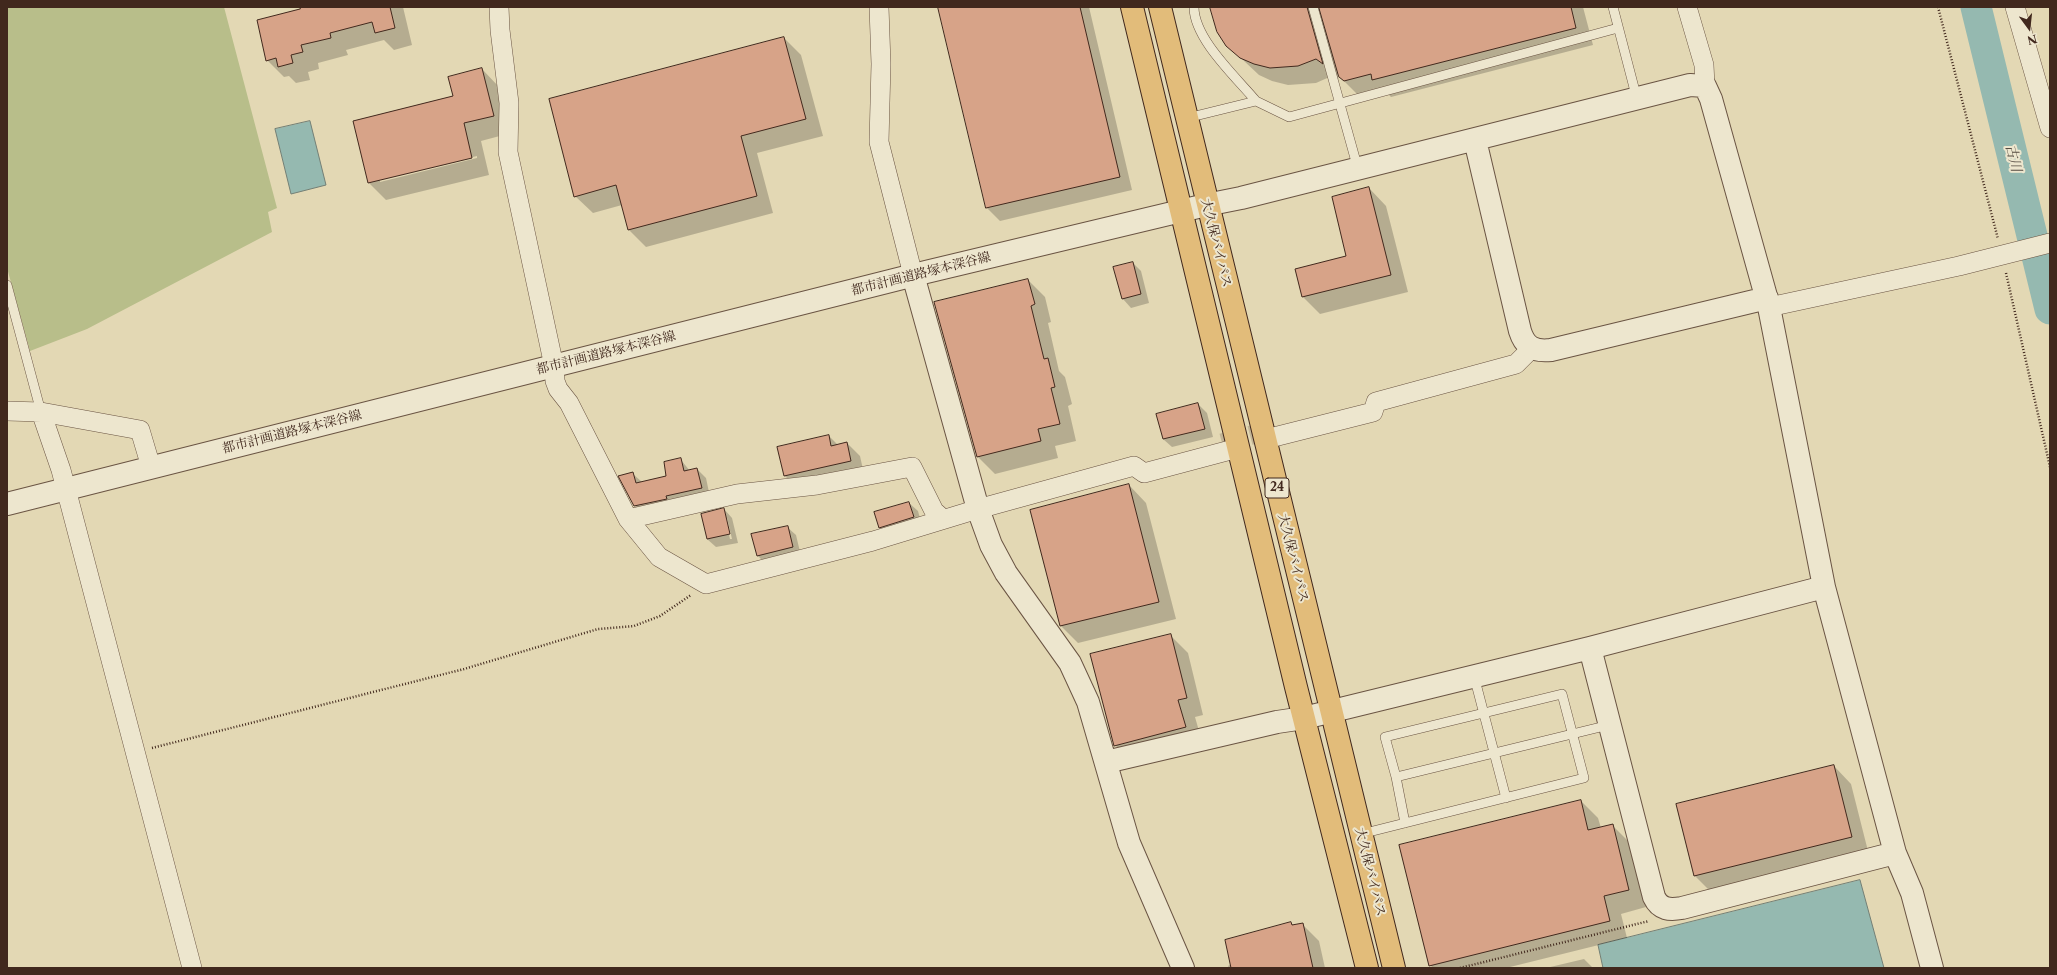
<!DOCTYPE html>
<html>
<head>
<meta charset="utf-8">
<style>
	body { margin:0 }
	#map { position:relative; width:2057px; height:975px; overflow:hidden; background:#e3d8b4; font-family:"Libre Caslon Text",serif }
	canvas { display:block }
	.frame { position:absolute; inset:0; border:8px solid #41281d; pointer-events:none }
	.north { position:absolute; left:2009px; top:8px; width:40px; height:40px; -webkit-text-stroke:3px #ede6ce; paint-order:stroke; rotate:165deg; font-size:11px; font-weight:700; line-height:16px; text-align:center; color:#41281d }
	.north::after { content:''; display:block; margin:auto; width:14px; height:18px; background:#41281d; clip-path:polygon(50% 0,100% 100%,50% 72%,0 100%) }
</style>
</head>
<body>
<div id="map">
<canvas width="2057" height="975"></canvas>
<div class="frame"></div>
<div class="north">N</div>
</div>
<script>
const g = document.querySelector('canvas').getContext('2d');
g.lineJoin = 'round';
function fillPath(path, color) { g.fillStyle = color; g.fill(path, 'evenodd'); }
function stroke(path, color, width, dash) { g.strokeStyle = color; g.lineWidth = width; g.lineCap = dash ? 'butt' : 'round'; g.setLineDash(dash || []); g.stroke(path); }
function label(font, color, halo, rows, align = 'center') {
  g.font = font + ' "Libre Caslon Text","Noto Serif JP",serif'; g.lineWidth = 4; g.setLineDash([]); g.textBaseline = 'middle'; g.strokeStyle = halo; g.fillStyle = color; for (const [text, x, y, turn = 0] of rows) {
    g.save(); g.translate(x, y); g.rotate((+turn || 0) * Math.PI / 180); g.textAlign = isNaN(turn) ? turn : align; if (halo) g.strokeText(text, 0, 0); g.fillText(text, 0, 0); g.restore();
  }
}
fillPath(new Path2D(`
	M7 7H224L277 208 268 212 272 232 87 329 30 351 7 268Z`), '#b8be8a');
const water = new Path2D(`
	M310 121 326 185 291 194 275 129Z
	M1860 880 1884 968H1603L1598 945Z`);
fillPath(water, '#95b9b0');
stroke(water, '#737f75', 1);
fillPath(new Path2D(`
	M301 7H403L412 45 394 50 384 40 346 50 348 55 318 63 319 69 308 72 310 80 296 83 289 76 284 77 267 60 301 10Z
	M939 7H1089L1132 190 1000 221 987 208Z
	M1211 7H1583L1593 45 1391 97 1386 92 1357 94 1337 74 1339 79 1334 75 1316 83 1288 85 1272 81 1259 75 1227 45 1217 31Z
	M784 38 801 55 823 136 757 153 773 213 646 247 629 230 622 205 593 213 575 196Z
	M482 69 499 87 511 133 481 141 489 175 386 200 369 183 354 122 454 97ZM477 156V158L380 182V180Z
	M1369 188 1386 206 1408 292 1320 314 1303 297 1348 257Z
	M1133 263 1141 271 1149 303 1131 308 1123 299 1114 268Z
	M1028 280 1045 297 1051 322 1048 323 1059 371 1065 377 1072 404 1068 406 1076 441 1055 446 1058 458 995 474 977 456Z
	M1198 404 1207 413 1213 437 1172 447 1163 439Z
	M829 436 838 445 847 443 860 456 864 474 798 489 785 476 778 448Z
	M681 460 690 471 697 469 706 478 710 497 643 514 635 506 633 474 642 482 668 476Z
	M1129 485 1146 503 1176 619 1078 643 1061 626 1032 511Z
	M909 503 918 511 922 526 888 536 879 527Z
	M724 509 732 518 738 543 716 547 707 539ZM725 518H727L732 539H730Z
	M787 527 796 535 801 556 766 564 757 555Z
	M1170 635 1188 653 1203 715 1195 717 1203 745 1132 762 1115 745Z
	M1834 766 1851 784 1869 855 1712 893 1695 876Z
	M1581 801 1598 818 1601 828 1612 825 1630 843 1646 907 1621 914 1627 938 1506 968H1433L1430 965Z
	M1291 923 1294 926 1302 924 1319 941 1325 968H1229L1228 966Z
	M1584 959 1593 968H1546Z`), '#0003');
stroke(new Path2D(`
	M1976 7 2050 309`), '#95b9b0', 31);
const building = new Path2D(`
	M300 7H390L395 28 375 33 372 22 330 33 331 38 301 45 303 52 291 55 293 63 278 67 276 58 266 61 257 20 300 9Z
	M938 7H1080L1120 177 986 208Z
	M1210 7H1307L1323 64 1316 59 1298 66 1270 68 1254 64 1240 58 1226 46 1217 32Z
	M1319 7H1571L1576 28 1372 80 1371 74 1344 81 1339 77Z
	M784 37 806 119 741 136 757 196 628 230 616 185 574 197 549 99Z
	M482 68 494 116 464 123 472 158 368 183 353 121 453 96 448 77Z
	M1369 187 1391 275 1302 297 1295 269 1346 256 1332 197Z
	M1133 262 1141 294 1122 299 1113 267Z
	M1028 279 1035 304 1031 306 1044 359 1048 358 1055 387 1051 388 1060 424 1038 429 1041 441 977 457 934 302Z
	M1198 403 1205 429 1163 439 1156 414Z
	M829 435 831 446 847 442 851 461 784 476 777 447Z
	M681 458 684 471 697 468 702 488 666 496 667 499 634 506 618 476 633 472 636 483 666 476 664 462Z
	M1129 484 1159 602 1060 626 1030 510Z
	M909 502 914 517 879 528 874 512Z
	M724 508 730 534 707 539 701 514Z
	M788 526 793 547 757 556 751 534Z
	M1171 634 1187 698 1178 700 1186 727 1114 746 1090 654Z
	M1834 765 1852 837 1694 876 1676 804Z
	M1581 800 1588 830 1613 824 1629 890 1604 896 1610 921 1429 966 1399 845Z
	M1291 922 1292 925 1303 923 1313 968H1231L1225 940Z`);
fillPath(building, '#d7a388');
stroke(building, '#41281d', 1);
stroke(new Path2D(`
	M1222 443 1278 428`), '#c3b596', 19, [19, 10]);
const service = new Path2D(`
	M1194 7C1194 39 1236 77 1256 101
	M1313 7 1358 169
	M1613 7 1637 99
	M1187 118 1256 101 1289 117 1618 28
	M7 285 41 412
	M1474 676 1506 798
	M1405 823 1396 777 1609 725
	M1361 834 1584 778 1562 694 1385 737 1396 777`);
const minor = new Path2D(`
	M499 7 500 30 509 103 508 152 554 366 555 381 558 389 569 403 628 519 659 557 706 584 873 541 978 509 1134 466 1144 473 1238 448
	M879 7 881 64 879 142 913 275
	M1687 7 1704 65 1705 86
	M2015 7 2050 128
	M1769 307 1959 266 2050 243
	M7 411 41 412 140 430 151 467
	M41 412 61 470 192 968
	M1266 439 1373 412 1376 402 1516 364 1531 349
	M628 519 737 494 817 485 912 467 934 511 943 519`);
const tertiary = new Path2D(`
	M1475 140 1520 331C1525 347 1534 352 1551 350L1767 298
	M913 275 978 509 991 545 1006 573 1070 663 1088 702 1129 843 1183 968
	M7 504 926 272 1206 205 1241 198 1690 85 1705 86 1711 99 1769 307 1824 587 1895 853 1912 893 1932 968
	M1590 648 1654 897C1660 910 1670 910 1682 908L1895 853
	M1106 762 1277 722 1304 718 1590 648 1824 587`);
const trunk = new Path2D(`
	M1132 7 1296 687 1367 968
	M1160 7 1394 968`);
stroke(service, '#6a5443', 10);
stroke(minor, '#6a5443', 20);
stroke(tertiary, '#6a5443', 24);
stroke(trunk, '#41281d', 24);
stroke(new Path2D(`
	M1938 7 1998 239
	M2006 273 2050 467
	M152 748 464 669 598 629 634 626 660 616 691 595
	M1460 968 1649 921`), '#41281d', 2.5, [1, 2]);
stroke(service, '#ede6ce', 9);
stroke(minor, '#ede6ce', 19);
stroke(tertiary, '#ede6ce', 22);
stroke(trunk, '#e2bc7a', 22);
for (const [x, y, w] of [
	[1277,488,24]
]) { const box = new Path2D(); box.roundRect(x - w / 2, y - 10, w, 20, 3); g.fillStyle = '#ede6ce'; g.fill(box); stroke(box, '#41281d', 1); }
label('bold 12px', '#41281d', null, [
	["24",1277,488]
]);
label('13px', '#41281d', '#ede6ce', [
	["大久保バイパス",1216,243,76],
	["都市計画道路塚本深谷線",921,274,-14],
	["都市計画道路塚本深谷線",606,353,-14],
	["都市計画道路塚本深谷線",292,432,-14],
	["大久保バイパス",1293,558,76],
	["大久保バイパス",1370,872,76]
]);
label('italic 14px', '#564c42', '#ede6ce', [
	["古川",2013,158,76]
]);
</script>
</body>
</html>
